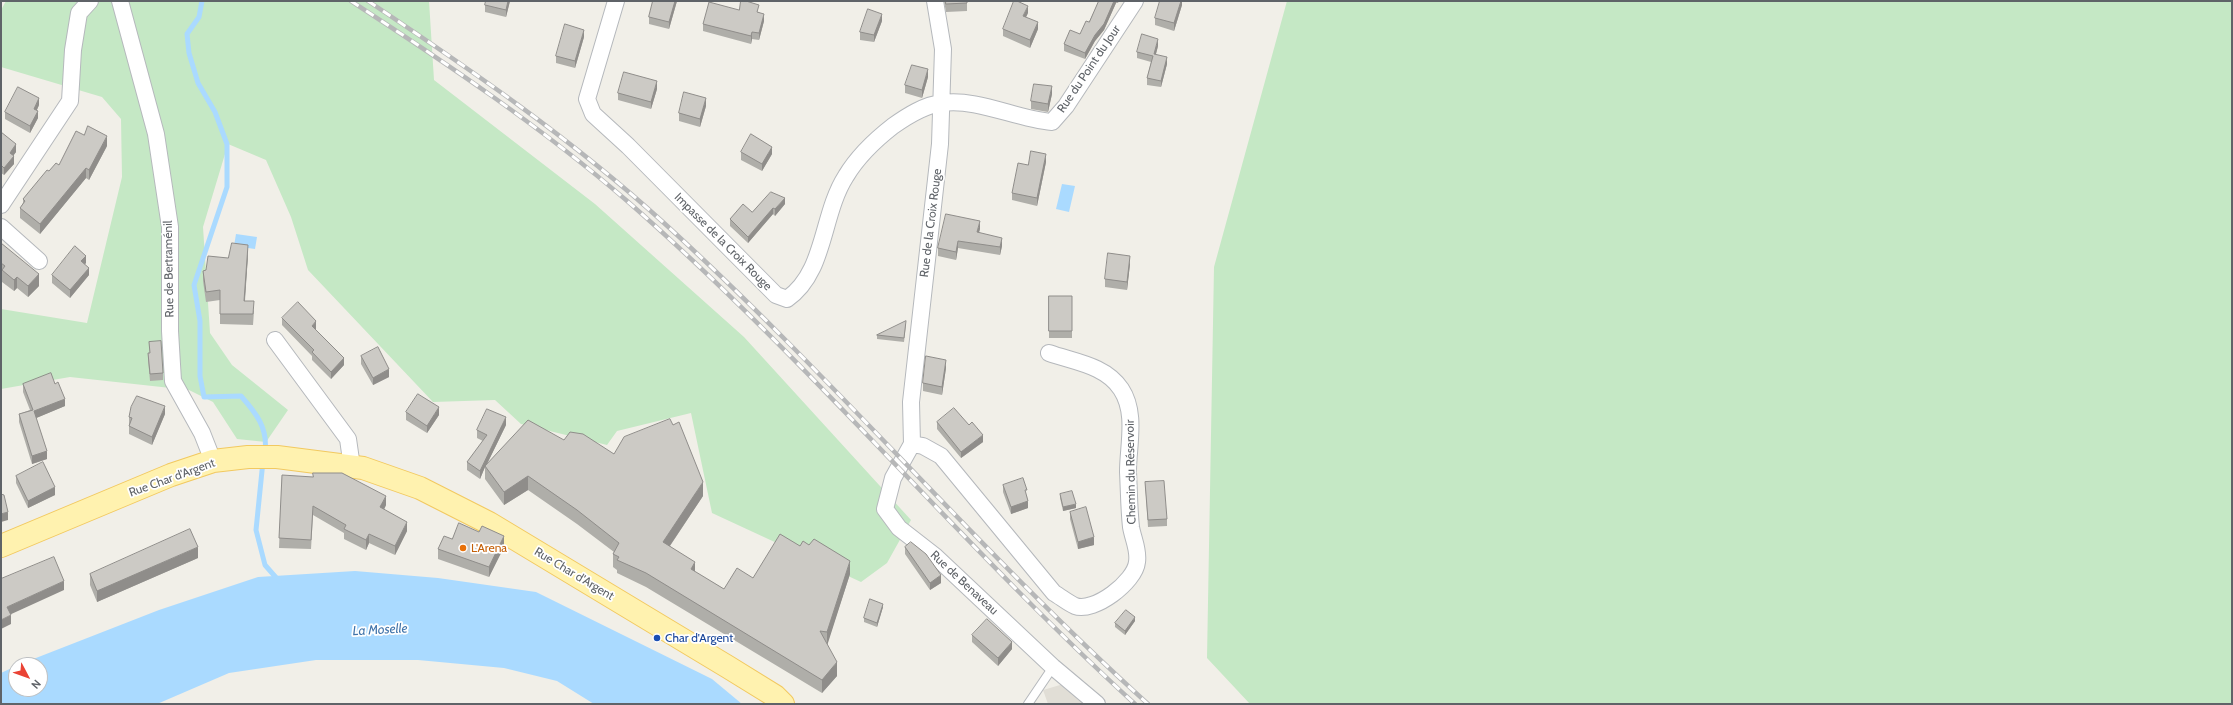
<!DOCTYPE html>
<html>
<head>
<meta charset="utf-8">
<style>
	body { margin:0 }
	#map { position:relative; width:2233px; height:705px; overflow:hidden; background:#f1efe8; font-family:Cabin,sans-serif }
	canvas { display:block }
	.frame { position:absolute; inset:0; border:2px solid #5f6368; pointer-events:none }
	.north { position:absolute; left:8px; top:657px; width:40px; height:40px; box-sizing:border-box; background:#fff; border:1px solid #bfc1c3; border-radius:50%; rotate:131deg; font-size:11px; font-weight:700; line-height:16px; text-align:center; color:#5f6368 }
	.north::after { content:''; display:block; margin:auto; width:14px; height:18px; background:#ea4335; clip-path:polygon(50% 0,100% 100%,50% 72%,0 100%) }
</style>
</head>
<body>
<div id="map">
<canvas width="2233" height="705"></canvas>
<div class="frame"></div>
<div class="north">N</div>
</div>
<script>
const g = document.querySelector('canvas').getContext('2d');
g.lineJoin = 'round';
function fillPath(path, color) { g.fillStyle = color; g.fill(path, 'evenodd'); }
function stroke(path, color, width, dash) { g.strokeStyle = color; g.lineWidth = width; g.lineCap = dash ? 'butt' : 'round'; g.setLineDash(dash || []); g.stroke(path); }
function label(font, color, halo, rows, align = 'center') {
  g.font = font + ' Cabin,sans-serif'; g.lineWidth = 3.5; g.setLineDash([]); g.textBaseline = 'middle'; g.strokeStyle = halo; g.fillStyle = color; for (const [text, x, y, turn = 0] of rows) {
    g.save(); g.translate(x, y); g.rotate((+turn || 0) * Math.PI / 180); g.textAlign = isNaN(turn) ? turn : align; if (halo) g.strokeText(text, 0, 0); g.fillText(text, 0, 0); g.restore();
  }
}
fillPath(new Path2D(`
	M1067 683 1088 704H1048L1043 690Z`), '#e1ded6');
fillPath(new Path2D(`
	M6 1H429L434 80 595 204 744 337 911 520 887 563 861 582 712 513 691 413 617 431 607 445 521 424 495 400 433 402 308 270 291 217 266 160 228 144 203 227 210 333 232 365 288 410 266 442 237 439 213 402 189 390 70 377 1 389V309L87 323 122 177 121 119 102 97 1 67V10Z
	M1287 1H2232V704H1250L1207 658 1214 267Z`), '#c5e8c5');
fillPath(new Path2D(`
	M1062 184 1075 186 1069 212 1056 209Z
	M236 234 257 237 255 249 234 246Z
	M355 571 438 578 536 592 712 679 742 704H594L557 681 504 668 418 660H316L229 673 157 704H1V673L16 666V689H40V665H18L159 610 258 577Z`), '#aadaff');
stroke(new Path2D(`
	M202 1 199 17 187 34 189 53 198 83 215 112 227 144V187L194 285 200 321V376L204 397 241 396C256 413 268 428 265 451
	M263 461 256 530 265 565 279 581`), '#aadaff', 5);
const lane = new Path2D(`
	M1028 704 1053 667`);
const street = new Path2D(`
	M120 1 156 134 170 227V331L173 381 202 433 213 461
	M616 1 587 99 593 114 628 146 776 295 787 299C826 272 821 215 846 176 858 156 875 140 893 126 907 116 924 105 942 103 978 98 1016 119 1052 122L1066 106 1135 1
	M1 205 70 101 73 50 79 13 90 1
	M1 227 39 261
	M275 340 348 439 352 467
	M912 444 923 446 941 456 1054 593C1061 597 1068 603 1075 606 1094 613 1135 582 1137 562 1139 550 1133 539 1131 527 1129 509 1129 490 1128 472 1128 445 1137 413 1121 389 1105 365 1074 362 1049 353
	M912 444 911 402 940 144 943 49 935 1
	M912 444 893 478 885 509 899 528 935 556 1053 667 1097 704`);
const primary = new Path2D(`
	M1 546 171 475 213 461 248 457H277L363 468 420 488 489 523 728 667 775 696 783 704`);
stroke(lane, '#b5b8bc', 10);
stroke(street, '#b5b8bc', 18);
stroke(primary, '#f2c960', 24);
stroke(lane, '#fff', 8);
stroke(street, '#fff', 16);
stroke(primary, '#fff2af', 22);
const rail = new Path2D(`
	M351 1C446 63 540 126 626 200 806 357 959 543 1135 704
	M368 1C471 70 572 139 664 223 832 376 979 551 1148 704`);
stroke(rail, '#b6b7b8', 4.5);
stroke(rail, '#fff', 3, [9]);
fillPath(new Path2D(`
	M510 1 506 17 485 12V5Z
	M653 1H677L669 29 649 24V17Z
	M944 1H967V11L946 12Z
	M1099 1H1119L1118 3H1116L1104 30 1095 41 1085 59 1064 51V44L1080 34 1089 22Z
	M1182 1V5L1174 31 1155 25V18Z
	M739 10 759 12 764 21 759 40 752 39 751 44 703 31V24Z
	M1028 13 1026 17 1038 29 1030 48 1003 36V29Z
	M882 21 874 42 860 40V32Z
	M584 37 575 68 556 63V56Z
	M1158 46 1156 54 1167 64 1161 87 1147 85V78L1151 62 1137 58V52Z
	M928 77 922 98 905 93V85Z
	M657 89 651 109 618 100V93Z
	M1052 94 1048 112 1031 109V101Z
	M39 105 37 110 38 118 30 133 5 119V112Z
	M706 106 700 127 679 121V113Z
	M1 132 16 152 13 156 14 164 4 175 1 173Z
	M107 146 89 180 86 178 40 234 20 218V208L23 203V199L49 171 59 165Z
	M741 152 772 154 762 171 741 160Z
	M1046 162 1037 206 1012 200V193L1028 165Z
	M785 204 775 216 773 214 748 243 730 226V219L752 212Z
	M980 229 979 232 1002 246 1000 255 958 248 956 260 938 256V248Z
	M1 243 39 286 28 297 17 288 14 291 2 282V275L1 274Z
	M248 255 245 301 254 311 253 325 220 324V300L206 302 203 281V271L206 270 228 258Z
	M86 263 85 264 89 275 70 298 52 283V275Z
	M1130 264 1127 290 1105 287V279Z
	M1049 296H1072V338H1049Z
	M282 318 316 329V330L344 365 331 379 312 360V356L282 325Z
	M906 324 904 342 877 339V335Z
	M149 342 163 373V380L150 381 148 359V353H150Z
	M361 356 389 377 373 385 361 364Z
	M946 368 942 395 923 391V383Z
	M23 384H55L65 406 36 418 47 459 32 464 19 422V414L30 410 23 392Z
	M406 412 439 415 427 433 406 420Z
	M165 414 152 445 129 434V417Z
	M937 422 983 442 961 458 937 429Z
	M506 425 487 464 564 440 614 454 703 496 670 546 695 572 724 589 753 578 800 546 850 574 827 644 837 676 822 693 646 587 617 573V570L613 567V554L614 552 577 524 528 490 504 505 485 479V467L480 479 467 470V462L483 441 477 438V430Z
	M282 475 386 505 384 510 407 531 395 555 369 543 366 550 344 539V533L313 515 311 549 279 548Z
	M16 476 55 495 28 508 16 483Z
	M1145 482 1167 519V526L1148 527Z
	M1003 485 1027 496 1028 508 1011 514 1003 492Z
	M1060 494 1076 508 1063 511 1060 498Z
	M1070 512 1094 545 1078 549 1070 519Z
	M479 532 504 547 489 577 438 559V549L452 539Z
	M905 547 941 583 930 590 905 554Z
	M198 558 97 602 90 585V574Z
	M883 607 877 627 864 622V618Z
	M1135 621 1125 635 1115 627V623Z
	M972 635 1012 649 998 666 972 642Z`), '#afaea9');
fillPath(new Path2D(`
	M508 1H510L506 17V10Z
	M675 1H677L669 29V22Z
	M1114 1H1116V3L1104 30 1095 41 1085 59V53Z
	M1181 1H1182V5L1174 31V23Z
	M1028 6V13L1023 23V16Z
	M764 14V21L759 40V33Z
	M882 14V21L874 42V35Z
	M1038 22V29L1030 48V40Z
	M584 30V37L575 68V61Z
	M752 32V39L751 44V36Z
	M1158 39V46L1154 61V54Z
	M1167 57V64L1161 87V81Z
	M928 69V77L922 98V90Z
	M657 81V89L651 109V102Z
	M1052 86V94L1048 112V104Z
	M39 98V105L34 116V109Z
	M706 98V106L700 127V119Z
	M38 111V118L30 133V126Z
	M107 136V146L89 180V170Z
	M16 144V152L10 160V153Z
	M772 147V154L762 171V164Z
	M1046 154V162L1037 206V198Z
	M14 156V164L4 175V168Z
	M86 168V178L40 234V224Z
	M785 198V204L775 216V209Z
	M773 208V214L748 243V237Z
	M980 221V229L977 239V232Z
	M1002 238V246L1000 255V247Z
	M958 241V248L956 260V252Z
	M248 245V255L244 311V301Z
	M86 256V263L81 269V261Z
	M1130 256V264L1127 290V282Z
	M89 268V275L70 298V290Z
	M39 274V286L28 297V286Z
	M17 277V288L14 291V280Z
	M316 321V329L312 333V326Z
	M344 358V365L331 379V372Z
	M946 360V368L942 395V387Z
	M389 369V377L373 385V378Z
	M65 399V406L34 419V411Z
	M165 406V414L152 445V437Z
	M439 407V415L427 433V426Z
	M506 417V425L486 466H485V467L480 479V471Z
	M983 435V442L961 458V452Z
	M47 451V459L32 464V456Z
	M528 476V490L504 505V492Z
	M703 482V496L663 556V542Z
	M55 487V495L28 508V501Z
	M386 496V505L380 517V507Z
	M1028 501V508L1011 514V507Z
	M1076 504V508L1063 511V507Z
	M8 512V520L1 522V514Z
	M407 522V531L395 555V546Z
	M369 534V543L366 550V540Z
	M504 536V547L489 577V567Z
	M1094 537V545L1078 549V542Z
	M198 547V558L97 602V591Z
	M850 561V574L827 646V632Z
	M695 562V575L691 569Z
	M941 575V583L930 590V583Z
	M64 581V590L7 616V607Z
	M883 604V607L877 627V623Z
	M11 615V624L1 629V620Z
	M1135 617V621L1125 635V631Z
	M1012 642V649L998 666V658Z
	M837 662V676L822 693V680Z`), '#8f8d8a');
const building = new Path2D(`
	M486 1H508L506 10 485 5Z
	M653 1H675L669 22 649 17Z
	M741 1H746L759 5 757 12 764 14 759 33 752 32 751 36 703 24 709 2 739 10Z
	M946 1H967V3L946 4Z
	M1014 1H1017L1028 6 1023 16 1038 22 1030 40 1003 29Z
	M1099 1H1114L1104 24 1095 35 1085 53 1064 44 1070 30 1080 34 1086 21 1089 22Z
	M1160 1H1181L1174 23 1155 18Z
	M868 9 882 14 874 35 860 32Z
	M565 24 584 30 575 61 556 56Z
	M1142 34 1158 39 1154 54 1167 57 1161 81 1147 78 1153 56 1137 52Z
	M912 65 928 69 922 90 905 85Z
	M624 72 657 81 651 102 618 93Z
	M1034 84 1052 86 1048 104 1031 101Z
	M18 87 39 98 34 109 38 111 30 126 5 112Z
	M684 92 706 98 700 119 679 113Z
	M88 126 107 136 89 170 86 168 40 224 20 208 25 201 23 199 47 170 49 171 56 163 59 165 76 131 84 135Z
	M1 132 16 144 10 153 14 156 4 168 1 165Z
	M751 134 772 147 762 164 741 152Z
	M1031 151 1046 154 1037 198 1012 193 1018 163 1028 165Z
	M771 192 785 198 775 209 773 208 748 237 730 219 743 204 752 212Z
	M946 214 980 221 977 232 1002 238 1000 247 958 241 956 252 938 248Z
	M1 243 39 274 28 286 17 277 14 280 2 270 5 266 1 263Z
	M232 243 248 245 244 301H254L253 314H220V290L206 292 203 271 206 270 208 256 228 258Z
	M75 246 86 256 81 261 89 268 70 290 52 275Z
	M1108 253 1130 256 1127 282 1105 279Z
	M1049 296H1072V331H1049Z
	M298 302 316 321 312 326 344 358 331 372 312 352 314 350 282 318Z
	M906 321 904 338 877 335Z
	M161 341 163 373 150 374 148 353H150L149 342Z
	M378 347 389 369 373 378 361 356Z
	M926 356 946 360 942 387 923 383Z
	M51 373 55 384 58 382 65 399 34 411 47 451 32 456 19 414 33 410 23 384Z
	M418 394 439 407 427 426 406 412Z
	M137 396 165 406 152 437 129 426 132 418 129 417 131 407Z
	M954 408 969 425 972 422 983 435 961 452 937 422Z
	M487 409 506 417 480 471 467 462 487 435 477 430Z
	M670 419 673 425 679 422 703 482 663 542 695 562 691 569 724 589 737 568 753 578 780 534 800 546 803 541 809 545 814 539 850 561 827 632 820 631 837 662 822 680 646 573 617 560 619 557 613 554 619 543 577 510 528 476 504 492 485 466 528 420 564 440 570 432 583 434 614 454 624 437Z
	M43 462 55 487 28 501 16 476Z
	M313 473H342L386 496 380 507 407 522 395 546 369 534 366 540 344 529 346 525 313 506 311 540 279 538 282 475 313 477Z
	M1023 478 1027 490H1025L1028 501 1011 507 1003 485Z
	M1164 481 1167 519 1148 520 1145 482Z
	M1072 491 1076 504 1063 507 1060 494Z
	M1 494 4 495 8 512 1 514Z
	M1086 507 1094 537 1078 542 1070 512Z
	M459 523 479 532 482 526 504 536 489 567 438 549 444 536 452 539Z
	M190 529 198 547 97 591 90 574Z
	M911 542 926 554 941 575 930 583 905 547Z
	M54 557 64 581 7 607 11 615 1 620V579Z
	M870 599 883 604 877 623 864 618Z
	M1126 610 1135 617 1125 631 1115 623Z
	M987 619 1012 642 998 658 972 635Z`);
fillPath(building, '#cccac5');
stroke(building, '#8f8d8a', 1);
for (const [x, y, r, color] of [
	[463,548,4,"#e8710a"],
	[657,638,4,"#1a4fb4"]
]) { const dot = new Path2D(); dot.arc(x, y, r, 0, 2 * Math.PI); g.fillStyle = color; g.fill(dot); stroke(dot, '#fff', 1.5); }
label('12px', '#5f6368', '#fff', [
	["Rue du Point du Jour",1089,69,-56],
	["Rue de la Croix Rouge",931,223,-83],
	["Impasse de la Croix Rouge",723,242,45],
	["Rue de Bertraménil",169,269,-91],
	["Chemin du Réservoir",1131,472,-91],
	["Rue Char d'Argent",172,478,-20],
	["Rue Char d'Argent",574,574,31],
	["Rue de Benaveau",964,583,43]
]);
label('12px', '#c56008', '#fff', [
	["L'Arena",471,548]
], 'left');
label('12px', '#164399', '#fff', [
	["Char d'Argent",665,638]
], 'left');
label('italic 13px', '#4174aa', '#fff', [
	["La Moselle",380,630,-3]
]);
</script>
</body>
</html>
